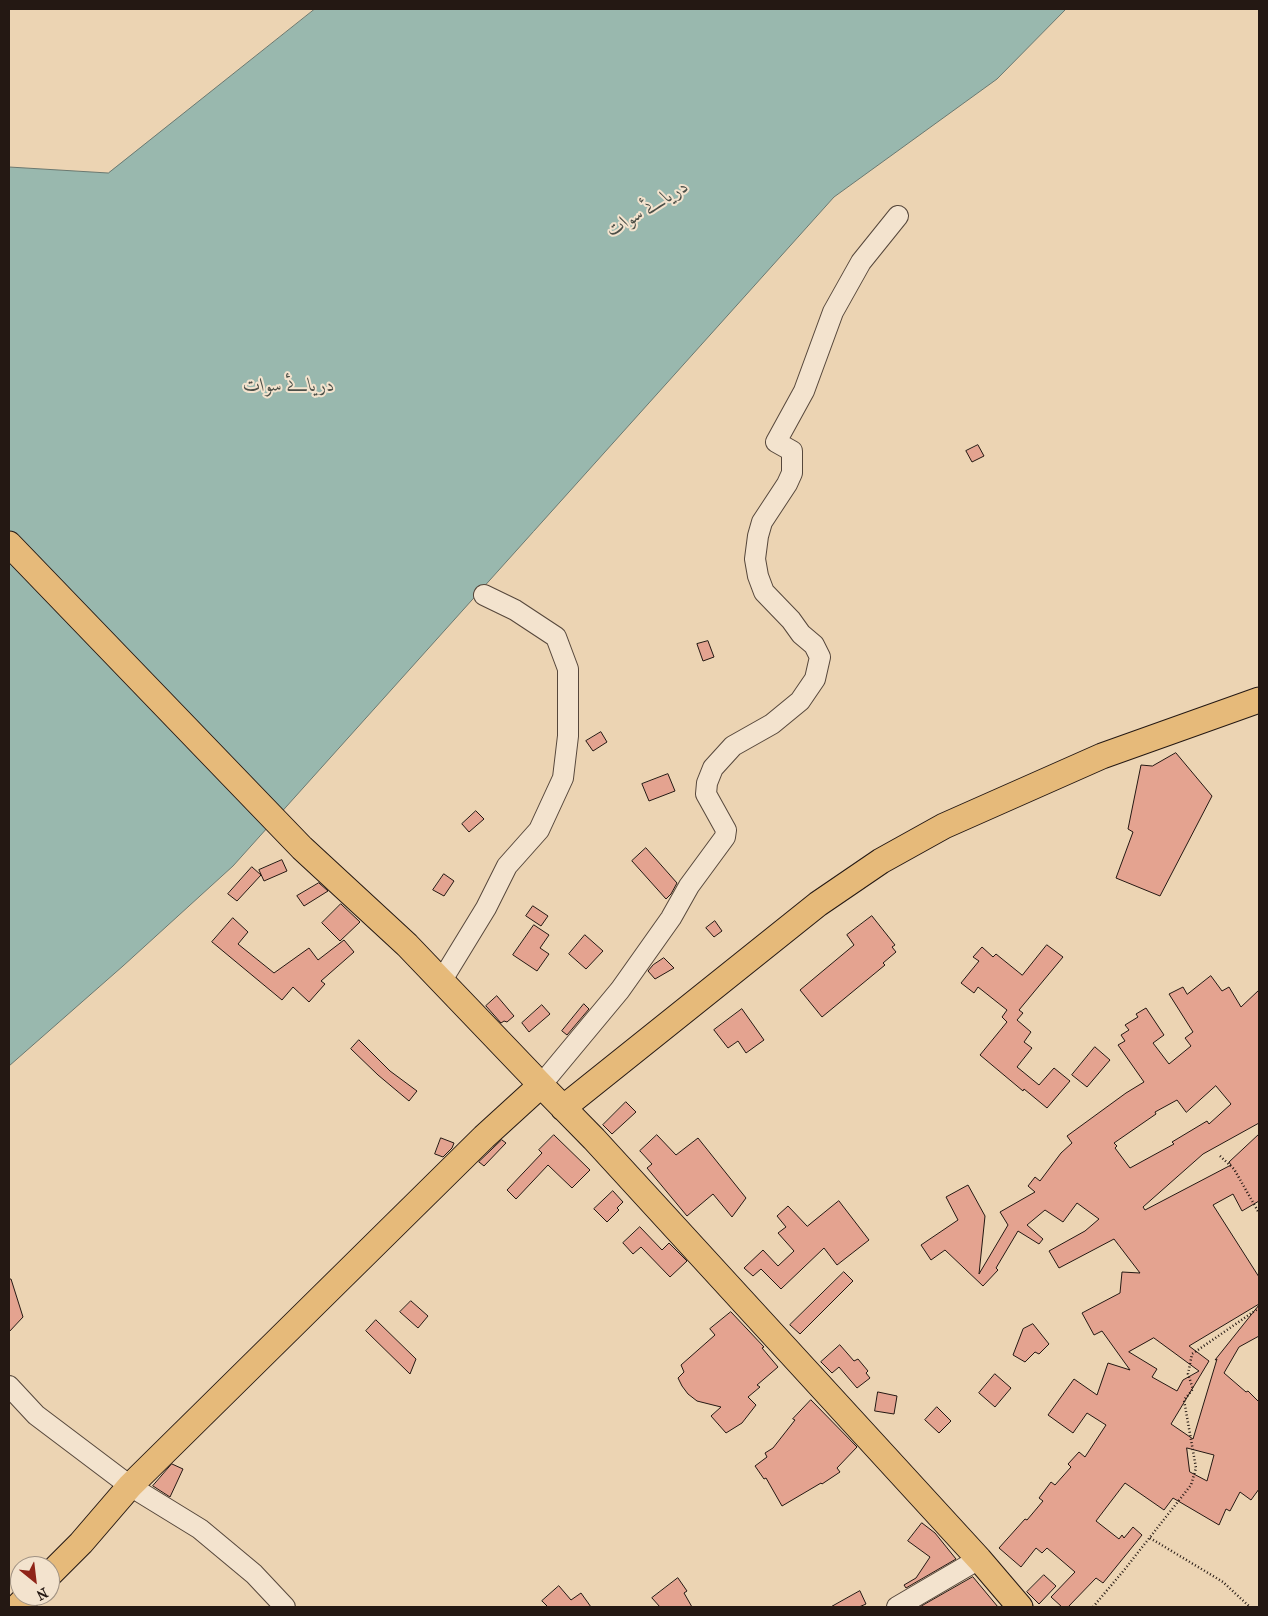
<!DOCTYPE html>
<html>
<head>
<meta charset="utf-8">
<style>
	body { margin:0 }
	#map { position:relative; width:1268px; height:1616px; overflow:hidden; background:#ecd4b3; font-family:"IM FELL French Canon",serif }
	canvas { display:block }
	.frame { position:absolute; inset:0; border:10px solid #241813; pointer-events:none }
	.north { position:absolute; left:10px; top:1556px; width:50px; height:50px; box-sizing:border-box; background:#f3e3ce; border:1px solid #a09283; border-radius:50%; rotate:151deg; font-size:14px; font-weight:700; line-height:20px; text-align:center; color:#241813 }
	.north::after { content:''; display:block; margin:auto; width:18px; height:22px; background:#8f2418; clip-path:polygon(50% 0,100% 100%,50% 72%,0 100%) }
</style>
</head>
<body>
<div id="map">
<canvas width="1268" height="1616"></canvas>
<div class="frame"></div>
<div class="north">N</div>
</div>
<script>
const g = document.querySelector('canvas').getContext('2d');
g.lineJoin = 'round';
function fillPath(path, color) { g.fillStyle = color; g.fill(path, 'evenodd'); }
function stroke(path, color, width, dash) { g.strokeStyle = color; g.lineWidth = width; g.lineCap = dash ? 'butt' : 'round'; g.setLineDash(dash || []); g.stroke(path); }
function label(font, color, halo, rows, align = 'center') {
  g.font = font + ' "IM FELL French Canon",Amiri,serif'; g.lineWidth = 4; g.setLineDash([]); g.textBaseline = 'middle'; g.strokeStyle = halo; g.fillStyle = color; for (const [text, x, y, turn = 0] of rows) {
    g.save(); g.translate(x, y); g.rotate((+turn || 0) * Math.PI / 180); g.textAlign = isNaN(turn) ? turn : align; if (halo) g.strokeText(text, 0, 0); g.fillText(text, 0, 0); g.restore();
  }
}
const water = new Path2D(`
	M315 9H1066L997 79 834 197 233 866 123 966 9 1066V167L108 173Z`);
fillPath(water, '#99b8ae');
stroke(water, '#6a7870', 1);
const building = new Path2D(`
	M978 445 984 456 972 462 966 451Z
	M708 641 714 657 703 661 697 644Z
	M601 732 607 742 593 751 586 741Z
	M1176 753 1212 796 1160 896 1116 878 1133 832 1128 829 1141 765 1152 766Z
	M668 774 675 791 649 801 642 784Z
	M476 811 484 819 469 832 462 824Z
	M646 848 677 883 671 894 666 899 632 861Z
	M282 860 287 871 264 881 259 870Z
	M252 867 261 875 237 901 228 894Z
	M444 874 454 881 444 896 433 890Z
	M319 883 328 891 304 906 297 896Z
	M341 904 360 922 340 941 322 923Z
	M533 906 548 916 541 926 526 916Z
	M872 916 895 945 892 947 896 952 883 963 885 965 822 1017 800 990 854 945 847 935Z
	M233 918 248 932 238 944 274 973 309 948 318 960 344 940 354 952 321 981 325 984 309 1002 293 987 282 1000 212 942Z
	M715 921 722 931 714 937 706 928Z
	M534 925 549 935 540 948 549 954 537 971 513 955Z
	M585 935 603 951 586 969 569 954Z
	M1047 945 1063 957 1019 1010 1023 1013 1017 1020 1031 1032 1024 1042 1032 1048 1017 1067 1039 1085 1054 1068 1070 1081 1047 1108 1024 1089 1023 1091 980 1055 1007 1022 1002 1017 1007 1010 978 987 974 993 961 983 979 961 973 957 982 947 993 957 996 954 1022 975Z
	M664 958 674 968 655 979 648 971 653 965Z
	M1211 976 1222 991 1229 987 1241 1007 1259 990V1123L1203 1154 1143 1207 1145 1210 1231 1165 1229 1162 1259 1134V1201L1242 1211 1233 1194 1213 1205 1259 1277V1304L1189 1346 1209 1361 1171 1424 1193 1439 1217 1359 1215 1360 1259 1305V1336L1239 1347 1224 1373 1246 1392 1248 1391 1259 1402V1489L1251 1500 1240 1492 1230 1511 1226 1509 1219 1525 1173 1498 1164 1510 1125 1483 1096 1521 1119 1539 1122 1535 1124 1538 1133 1527 1142 1535 1103 1583 1096 1578 1068 1607H1062L1051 1597 1075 1572 1047 1548 1042 1553 1036 1548 1021 1567 999 1548 1025 1519 1027 1520 1043 1501 1039 1498 1051 1482 1055 1485 1071 1467 1068 1464 1079 1452 1085 1457 1106 1425 1087 1413 1073 1433 1048 1415 1074 1379 1097 1395 1108 1363 1130 1370 1102 1331 1094 1335 1082 1313 1120 1293 1122 1272 1140 1273 1114 1239 1059 1268 1049 1251 1085 1231 1099 1219 1077 1203 1063 1222 1045 1210 1027 1225 1043 1239 1039 1244 1018 1231 996 1268 998 1270 983 1286 945 1250 931 1260 921 1245 958 1220 946 1197 968 1185 985 1216 979 1274 1008 1225 1000 1212 1035 1192 1028 1186 1035 1177 1040 1181 1061 1153 1072 1143 1067 1136 1126 1093 1144 1082 1118 1045 1125 1041 1121 1035 1129 1030 1125 1025 1138 1017 1136 1014 1146 1008 1164 1035 1153 1043 1169 1064 1191 1046 1185 1038 1193 1032 1169 994 1183 987 1187 994ZM1216 1086 1231 1104 1209 1124 1207 1121 1172 1142 1174 1144 1130 1168 1115 1148 1117 1146 1114 1143 1156 1114 1155 1112 1177 1100 1186 1112ZM1154 1338 1199 1371 1183 1380 1177 1391 1152 1377 1157 1369 1129 1352ZM1187 1448 1214 1455 1207 1481 1190 1472Z
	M497 996 514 1016 507 1022 504 1021 501 1023 486 1006Z
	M584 1004 589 1009 567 1035 562 1031Z
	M542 1005 550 1014 529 1032 522 1023Z
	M742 1009 764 1040 746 1053 738 1041 728 1048 714 1030Z
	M359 1040 390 1071 417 1091 409 1101 378 1075 351 1049Z
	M1095 1047 1110 1060 1087 1087 1072 1075Z
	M626 1102 636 1112 612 1134 603 1125Z
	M554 1135 590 1170 572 1188 548 1165 516 1199 507 1190 542 1153 539 1150Z
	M657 1135 676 1155 698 1138 746 1198 732 1217 713 1194 687 1216 647 1168 652 1164 640 1151Z
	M441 1138 454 1143 452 1148 443 1157 435 1154Z
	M502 1140 506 1143 484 1166 479 1162Z
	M613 1191 623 1202 617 1208 619 1210 607 1222 594 1209Z
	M839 1201 869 1240 837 1265 824 1248 781 1289 761 1269 753 1276 744 1268 763 1250 778 1266 794 1251 778 1233 786 1227 777 1216 788 1206 807 1226Z
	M640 1227 662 1250 669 1243 687 1261 670 1277 641 1247 633 1254 623 1243Z
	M844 1272 853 1281 800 1334 790 1325Z
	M9 1279H11L23 1317 9 1332Z
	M411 1301 428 1316 418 1328 400 1312Z
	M731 1312 764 1347 762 1348 778 1367 757 1385 760 1387 748 1397 756 1405 742 1423 726 1433 711 1416 721 1407 697 1401 688 1394 682 1386 678 1378 684 1372 681 1365 715 1335 710 1329Z
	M376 1320 416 1359 410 1374 366 1331Z
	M1033 1324 1049 1344 1039 1354 1035 1352 1025 1362 1013 1355 1023 1329Z
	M840 1345 854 1361 858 1359 868 1371 866 1373 870 1378 857 1388 839 1367 832 1373 821 1362Z
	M995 1374 1011 1388 995 1407 979 1393Z
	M878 1392 897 1396 894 1414 875 1411Z
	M811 1400 857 1447 837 1468 840 1472 822 1484 821 1483 782 1506 766 1478 764 1479 755 1466 767 1457 765 1453 773 1448 795 1420 793 1419Z
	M937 1407 951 1421 939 1433 925 1420Z
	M172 1464 183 1469 170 1497 153 1486Z
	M922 1523 935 1533 956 1559 906 1588 904 1585 916 1578 930 1557 908 1541Z
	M1044 1575 1056 1586 1039 1604 1027 1592Z
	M973 1577 998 1607H920Z
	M678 1578 687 1591 684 1593 692 1607H660L652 1598Z
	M559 1586 571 1600 581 1593 591 1607H548L542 1601Z
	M860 1591 866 1604 859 1607H831Z`);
fillPath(building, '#e4a390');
stroke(building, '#241813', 1);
const minor = new Path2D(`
	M442 980 486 908 507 866 539 830 563 778 568 736V669L556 637 515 610 484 595
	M541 1085 620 990 671 918 689 886 725 837 726 830 706 794 707 783 713 768 733 746 772 724 800 701 815 679 820 657 814 645 801 634 791 620 764 592 758 576 755 559 758 536 762 522 787 484 792 473V451L776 442 804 391 833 312 861 262 898 216
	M9 1386 36 1415 130 1486 200 1529 254 1574 285 1607
	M897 1607 979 1559`);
const major = new Path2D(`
	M9 544 302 848 407 945 541 1085 594 1139 979 1559 1020 1607
	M563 1108 818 904 881 861 944 826 1102 756 1259 700
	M50 1574 81 1543 130 1486 484 1137 541 1085
	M17 1607 28 1596`);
stroke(minor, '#56473b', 22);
stroke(major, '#241813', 27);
stroke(new Path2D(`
	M1220 1156 1234 1169 1259 1213
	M1150 1538 1223 1582 1250 1607
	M1093 1607 1125 1569 1191 1485 1196 1468 1184 1400 1193 1389 1188 1374 1192 1354 1259 1308`), '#241813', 2.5, [1, 2.5]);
stroke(minor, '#f3e3ce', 20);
stroke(major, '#e6ba7a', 25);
label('italic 19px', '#4d5049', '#f3e3ce', [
	["دریائے سوات",648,209,-31],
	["دریائے سوات",289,386]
]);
</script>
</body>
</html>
